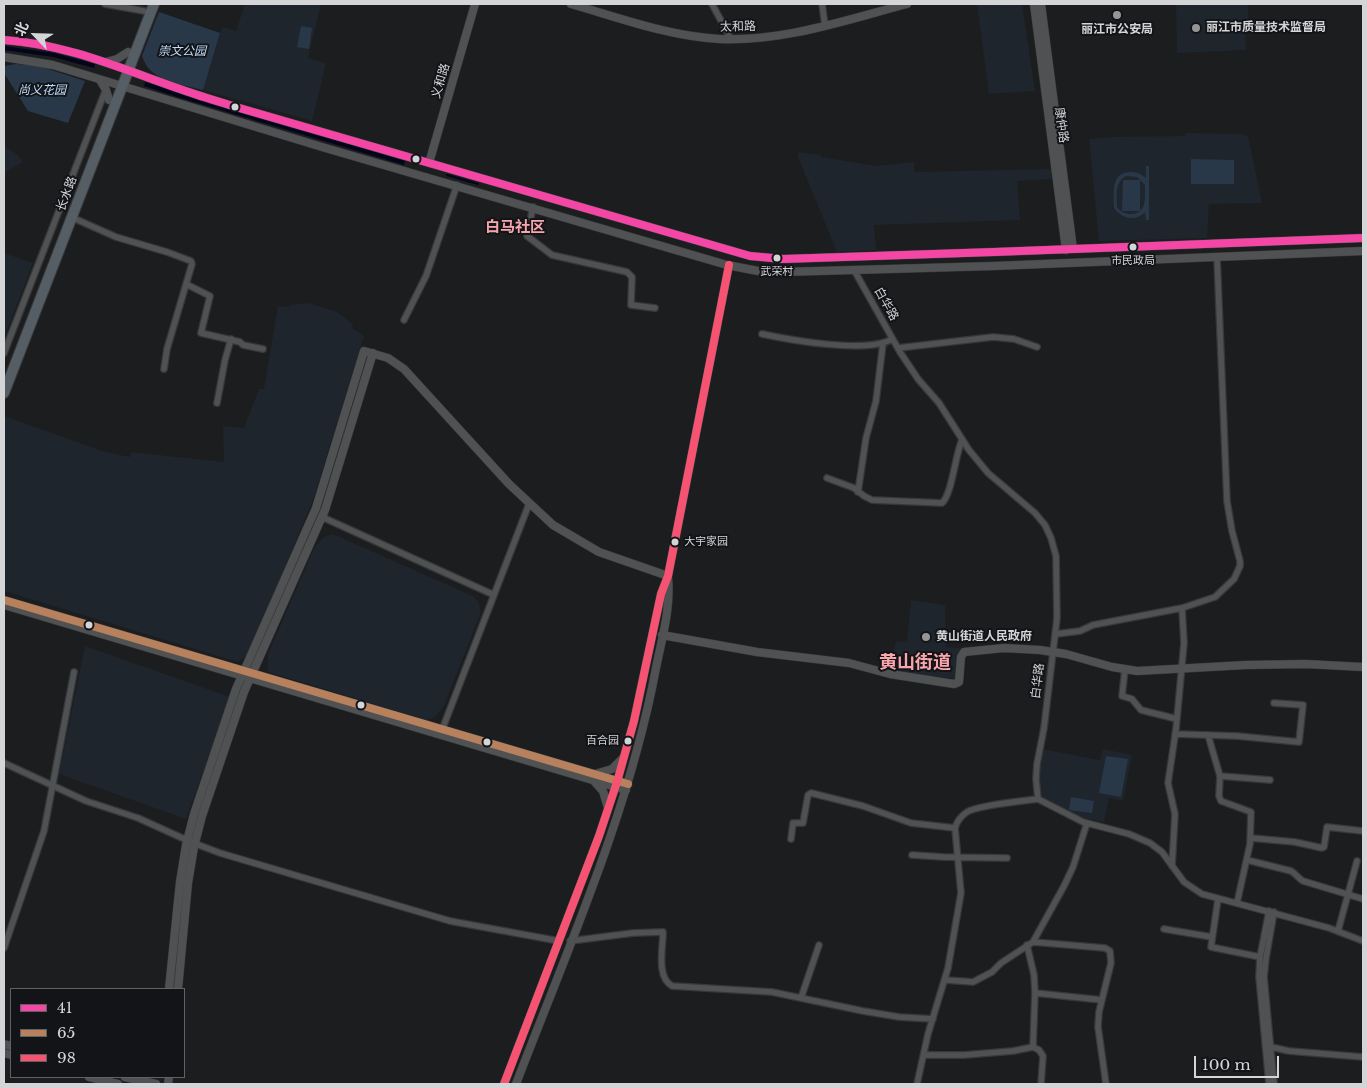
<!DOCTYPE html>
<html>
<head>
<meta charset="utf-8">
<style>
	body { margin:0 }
	#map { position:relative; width:1367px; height:1088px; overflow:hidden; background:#1c1d1f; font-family:"Libre Baskerville","Noto Sans SC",serif }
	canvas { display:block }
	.frame { position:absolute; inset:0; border:5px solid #d3d5d7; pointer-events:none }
	.legend { position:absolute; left:10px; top:988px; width:175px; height:90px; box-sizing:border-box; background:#121417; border:1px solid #5f6164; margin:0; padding:6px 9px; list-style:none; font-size:15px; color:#d3d5d7 }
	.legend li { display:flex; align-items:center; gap:10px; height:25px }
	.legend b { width:25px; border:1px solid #5f6164 }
	.north { position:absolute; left:10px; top:10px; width:50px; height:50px; -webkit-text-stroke:4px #121417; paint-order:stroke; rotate:294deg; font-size:14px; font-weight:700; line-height:20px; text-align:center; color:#d3d5d7 }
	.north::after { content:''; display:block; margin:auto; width:18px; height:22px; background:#d3d5d7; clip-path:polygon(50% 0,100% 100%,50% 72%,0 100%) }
	.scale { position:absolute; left:1194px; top:1056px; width:85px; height:22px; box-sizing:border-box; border:2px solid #d3d5d7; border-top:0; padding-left:6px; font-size:15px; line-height:18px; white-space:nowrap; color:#d3d5d7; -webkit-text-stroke:4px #121417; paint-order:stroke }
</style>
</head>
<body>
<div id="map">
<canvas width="1367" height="1088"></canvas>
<div class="frame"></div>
<ul class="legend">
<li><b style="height:6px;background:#f346a5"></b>41</li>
<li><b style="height:6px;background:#b6815c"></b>65</li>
<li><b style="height:6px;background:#f65372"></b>98</li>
</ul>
<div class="north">北</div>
<div class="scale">100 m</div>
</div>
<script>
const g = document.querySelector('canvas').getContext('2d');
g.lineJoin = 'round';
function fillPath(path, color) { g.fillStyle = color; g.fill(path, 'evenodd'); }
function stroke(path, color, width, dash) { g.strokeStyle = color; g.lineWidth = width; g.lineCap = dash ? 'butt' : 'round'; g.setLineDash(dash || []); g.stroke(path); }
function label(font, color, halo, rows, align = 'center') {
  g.font = font + ' "Libre Baskerville","Noto Sans SC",serif'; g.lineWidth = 4; g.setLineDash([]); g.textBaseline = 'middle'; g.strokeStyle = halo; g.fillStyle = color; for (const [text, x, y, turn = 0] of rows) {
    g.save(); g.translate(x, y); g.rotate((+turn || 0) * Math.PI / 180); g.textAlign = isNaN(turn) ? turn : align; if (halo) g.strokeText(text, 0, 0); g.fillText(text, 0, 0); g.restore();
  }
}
fillPath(new Path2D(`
	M245 4H321L308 58 326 63 312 121 203 90 222 27 236 31Z
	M977 4H1022L1035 91 989 94Z
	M1176 4H1248V19H1245L1246 50 1177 53Z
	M1185 133 1240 134 1248 136 1262 203 1209 204 1207 238 1099 241 1089 139 1112 137 1185 136Z
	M4 146 18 155 23 162 4 173Z
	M798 152 821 155V157L877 166 914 162V172L1051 169 1052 179 1017 181 1020 220 874 225 876 250 837 252 798 157Z
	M4 253 33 263 4 338Z
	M309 303 337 312 353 324 352 328 364 336 313 500 249 653 238 662 4 591V416L105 452 130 457 131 452 224 462 223 426 244 428 259 389H264L278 306 289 307 291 305Z
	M333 534 473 596 479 603 481 612 444 706 435 717 427 720 268 672V654L315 546 324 537Z
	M911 600 945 605 946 647 960 648 956 679 913 675 890 670 896 641 907 642Z
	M85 646 230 697 186 819 59 774Z
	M1042 749 1100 760 1103 749 1132 755 1123 801 1109 798 1104 822 1079 817 1042 799 1038 782 1039 767Z`), '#1f252c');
fillPath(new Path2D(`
	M159 12 220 33 203 90C181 84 150 82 142 56Z
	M301 26 312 28 309 49 297 47Z
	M16 64 39 66 85 81 68 123 28 111 4 73V66Z
	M1191 159 1234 160V184H1191Z
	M1146 166H1149V220H1146L1145 212C1136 222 1122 219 1114 208 1114 193 1110 172 1131 172 1137 172 1141 174 1146 178ZM1127 176 1137 177 1145 185C1145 197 1147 214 1131 214 1125 214 1121 212 1117 207 1117 196 1114 181 1127 176Z
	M1123 180H1140V211H1122Z
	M1106 756 1128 759 1121 797 1099 793Z
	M1071 797 1094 801 1092 813 1069 810Z`), '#293849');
fillPath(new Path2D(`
	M4 46 54 53 95 64 94 68 53 57 4 50Z
	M145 82 405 161 404 165 177 97 144 86Z`), '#03061b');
stroke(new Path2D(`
	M447 175 478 184`), '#03061b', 2);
const street = new Path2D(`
	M105 4 144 11
	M712 4 731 39
	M822 4 825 25
	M533 207 527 236 552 255 627 272 632 277 631 305 655 308
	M71 217 116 237 167 252 191 261 192 264 167 349 164 369
	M854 270 900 352 918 379 939 403 969 450 988 473 1035 513 1045 525 1051 538 1056 556 1057 618 1044 728 1037 764 1036 779 1038 799 1083 822 1129 834 1150 843 1162 852 1184 882 1202 894 1329 928 1363 941
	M186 284 210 296 201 333 240 342 243 345 263 349
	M404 320 426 276 457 185
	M762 334C790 340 868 354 892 339
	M898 348 993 337 1014 339 1037 347
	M4 353 106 89
	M217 403 225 360 231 339
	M827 478 854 488 864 496 872 500 942 503C952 495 955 455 962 440
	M858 492 866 438 876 401 883 343
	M322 517 494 595
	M1056 634 1080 631 1093 625 1182 608 1215 597 1234 579 1240 566V561L1232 531 1227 501 1217 257
	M1125 669 1122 696 1132 699 1141 710 1177 719
	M442 730 529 504
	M1175 734 1237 736 1299 742 1303 705 1274 703
	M1208 735 1220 776 1219 796 1221 801 1251 812 1250 844 1237 903
	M4 763 86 801 138 818 191 842 220 853 450 921 559 941
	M1220 776 1270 780
	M1251 838 1295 842 1322 848 1324 847 1327 827 1363 831
	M791 839 793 823H803L808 795 811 793 863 806 911 823 955 828
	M912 855 944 857 1007 858
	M1247 860 1291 871C1296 874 1298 878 1303 881L1363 899
	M1172 866 1175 814 1168 783 1176 729 1184 643 1182 608
	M1218 899 1211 947 1260 957
	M1164 929 1212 937
	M1338 931 1357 861
	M570 941 633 933 663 932C663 948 656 977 672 986L772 992 863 1011 899 1017 933 1019
	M1033 942 1105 948 1110 951 1111 963 1099 1012 1098 1027 1106 1084
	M1027 945 1034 975 1035 992 1033 1047
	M4 948 44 831 74 672
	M946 980 973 982 992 972 1001 963 1033 942 1064 886 1073 867 1087 823
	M1035 993 1102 1000
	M801 998 819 945
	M1271 1047 1289 1051 1363 1057
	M924 1055H964L1013 1051 1033 1047 1039 1050 1043 1056 1041 1084
	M917 1084 928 1034 948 968 961 893 955 828C957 821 961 816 967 812 978 805 1023 801 1038 799
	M1269 1084 1259 977 1260 957 1269 911
	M1274 1084 1264 977 1266 958 1274 912`);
const secondary = new Path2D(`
	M571 4C620 18 668 36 719 39 783 42 846 20 907 4
	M1034 4 1066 250
	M1041 4 1073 249
	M4 40C65 44 120 68 177 88 196 95 217 101 236 107L750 256 783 259 994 252 1363 238
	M4 57 53 65 322 147 727 265 758 271 783 272 994 266 1363 251
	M106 62 117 59 128 52
	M100 80 106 90 109 100
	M429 163 475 4
	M4 600 628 784
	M4 605 626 790
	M662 635 757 652 849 663 890 674 954 684 959 682 961 657 964 652 1004 648 1040 650 1066 654 1112 667 1137 671 1246 665 1306 664 1363 667
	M595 774 612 769 623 758
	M594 781 603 791 608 808
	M169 989 180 882 186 845 194 814 236 689 316 508 364 351 388 358 404 369 509 484 553 525 599 552 668 576
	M178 989 188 883 194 847 202 816 244 692 325 510 373 353
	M4 1044 11 1046
	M4 1053 11 1055
	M89 1077 118 1084
	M125 1077 156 1084
	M168 1084 169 1077
	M504 1084 599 836 617 782 634 721 661 594 668 576 729 265
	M516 1084C568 948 629 812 656 668 662 638 671 608 668 578`);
const highway = new Path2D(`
	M4 393 154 4`);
stroke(street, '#37383a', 8);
stroke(secondary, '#37383a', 9);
stroke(highway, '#37383a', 12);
stroke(street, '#4f5152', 5.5);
stroke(secondary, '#4f5152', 8);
stroke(highway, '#565e65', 10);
stroke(new Path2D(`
	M4 40C65 44 120 68 177 88 196 95 217 101 236 107L750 256 783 259 994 252 1363 238`), '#f346a5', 8);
stroke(new Path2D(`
	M4 600 628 784`), '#b6815c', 8);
stroke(new Path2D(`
	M504 1084 599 836 617 782 634 721 661 594 668 576 729 265`), '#f65372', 8);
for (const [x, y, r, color] of [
	[1117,15,5,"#939597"],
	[1196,28,5,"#939597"],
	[235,107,4.5,"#d3d5d7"],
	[416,159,4.5,"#d3d5d7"],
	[1133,247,4.5,"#d3d5d7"],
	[777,258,4.5,"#d3d5d7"],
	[675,542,4.5,"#d3d5d7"],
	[89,625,4.5,"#d3d5d7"],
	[926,637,5,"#939597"],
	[361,705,4.5,"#d3d5d7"],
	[628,741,4.5,"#d3d5d7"],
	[487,742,4.5,"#d3d5d7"]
]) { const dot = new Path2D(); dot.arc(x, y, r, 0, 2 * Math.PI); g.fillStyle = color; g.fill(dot); stroke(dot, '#121417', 2); }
label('11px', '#d3d5d7', '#121417', [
	["市民政局",1133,261],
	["武荣村",777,272],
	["大宇家园",684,542,"left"],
	["百合园",619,741,"right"]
]);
label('12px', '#d3d5d7', '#121417', [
	["太和路",738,27,-1],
	["义和路",441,81,-74],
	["康仲路",1061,125,82],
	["长水路",67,194,-69],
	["白华路",886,304,61],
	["白华路",1038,681,-83]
]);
label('bold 12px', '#d3d5d7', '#121417', [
	["丽江市质量技术监督局",1206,28],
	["丽江市公安局",1117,30,"center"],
	["黄山街道人民政府",936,637]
], 'left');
label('italic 12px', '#c0dcfd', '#121417', [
	["崇文公园",182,52],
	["尚义花园",42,91]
]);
label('bold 15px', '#f9a5ac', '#121417', [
	["白马社区",515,228]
]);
label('bold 18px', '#f9a5ac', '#121417', [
	["黄山街道",915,663]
]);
</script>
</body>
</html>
